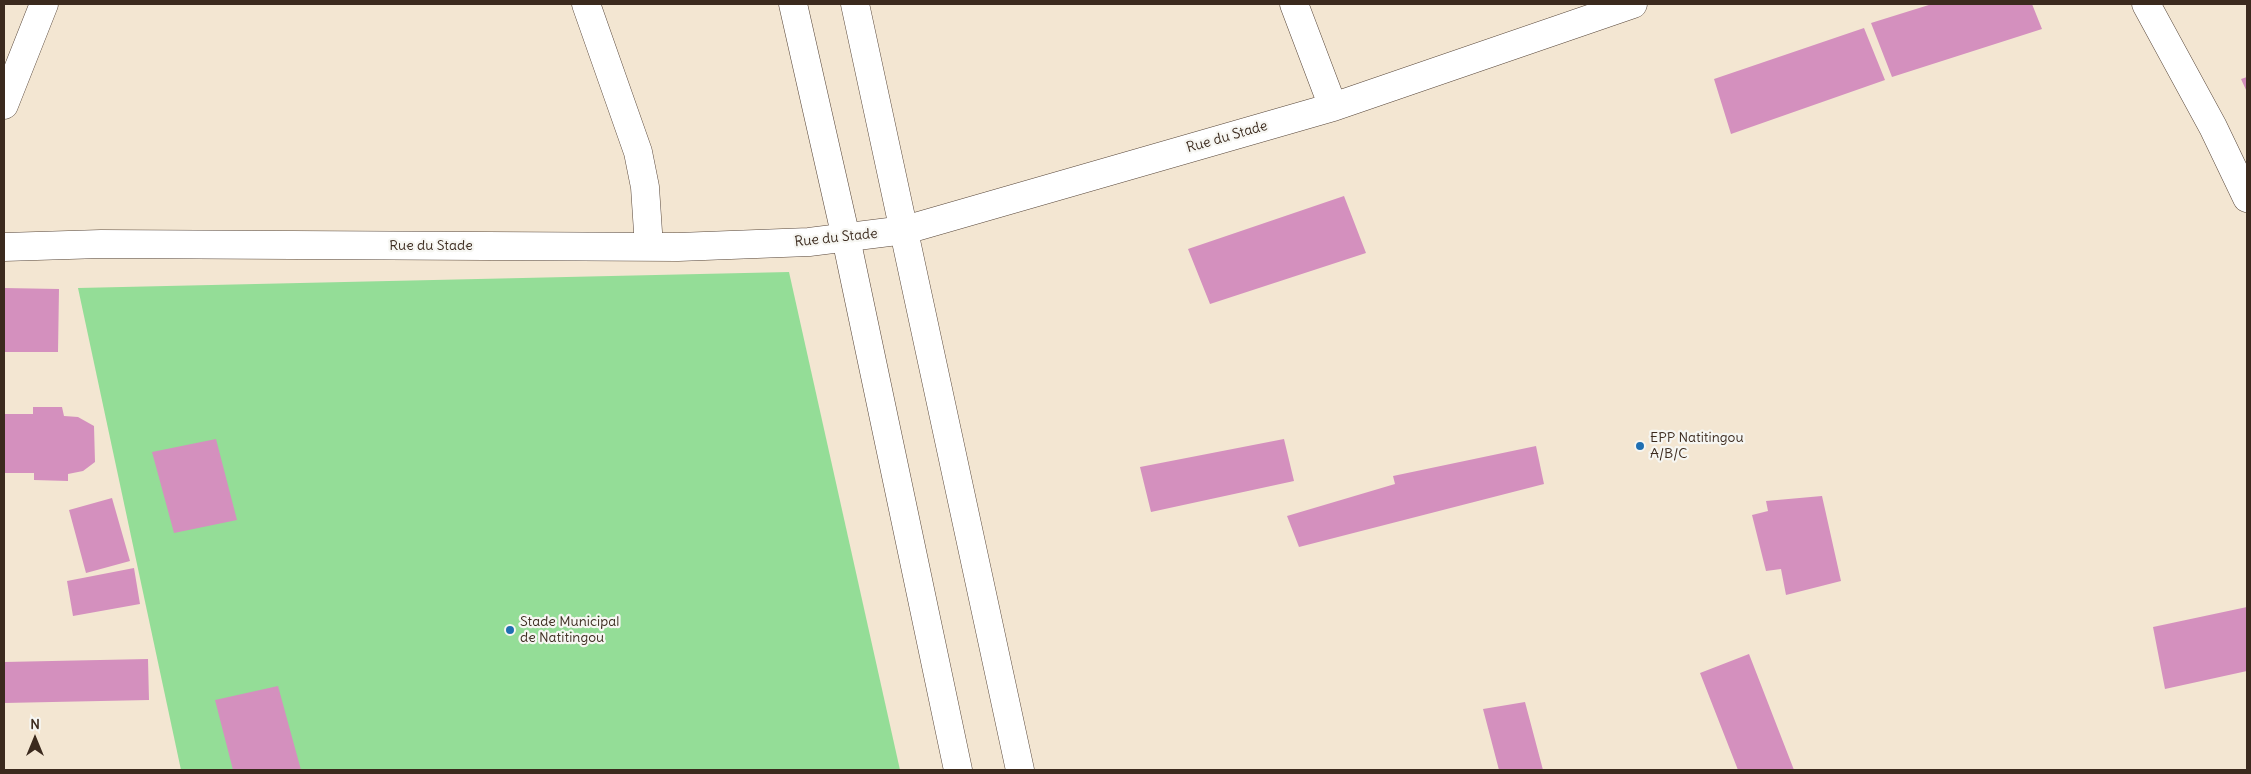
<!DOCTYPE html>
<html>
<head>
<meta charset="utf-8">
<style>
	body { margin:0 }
	#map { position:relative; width:2251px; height:774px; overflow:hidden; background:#f3e6d2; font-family:Delius,sans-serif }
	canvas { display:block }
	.frame { position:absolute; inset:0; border:5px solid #3b2a1e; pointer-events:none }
	.north { position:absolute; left:10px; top:714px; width:50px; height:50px; -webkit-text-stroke:4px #f6f6f2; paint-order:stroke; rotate:0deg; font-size:14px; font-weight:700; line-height:20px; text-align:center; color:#3b2a1e }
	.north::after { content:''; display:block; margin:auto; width:18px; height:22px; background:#3b2a1e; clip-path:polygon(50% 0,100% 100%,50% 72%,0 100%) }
</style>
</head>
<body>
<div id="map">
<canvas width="2251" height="774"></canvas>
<div class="frame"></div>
<div class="north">N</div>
</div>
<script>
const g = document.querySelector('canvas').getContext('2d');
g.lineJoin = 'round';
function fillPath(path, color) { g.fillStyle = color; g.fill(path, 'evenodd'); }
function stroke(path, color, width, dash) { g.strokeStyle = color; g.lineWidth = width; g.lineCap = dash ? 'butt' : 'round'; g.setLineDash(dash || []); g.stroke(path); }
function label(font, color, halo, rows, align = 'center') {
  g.font = font + ' Delius,sans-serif'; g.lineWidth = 4.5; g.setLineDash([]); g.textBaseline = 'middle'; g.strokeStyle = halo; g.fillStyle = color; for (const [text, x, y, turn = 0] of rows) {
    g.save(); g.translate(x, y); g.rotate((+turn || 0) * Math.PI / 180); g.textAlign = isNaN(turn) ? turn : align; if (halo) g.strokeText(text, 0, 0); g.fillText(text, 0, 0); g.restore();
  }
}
fillPath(new Path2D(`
	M789 272 900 770H181L78 288Z`), '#94dd97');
fillPath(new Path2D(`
	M1932 4H2032L2042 29 1892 77 1871 23Z
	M1864 28 1885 80 1731 134 1714 79Z
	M2247 77V92L2241 79Z
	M1344 196 1366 253 1210 304 1188 249Z
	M4 288 59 289 58 352H4Z
	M33 407H62L64 416 78 417 94 426 95 462 83 471 68 474V481L34 480V473H4V414H33Z
	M216 439 237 520 174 533 152 452Z
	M1284 439 1294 481 1151 512 1140 467Z
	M1536 446 1544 484 1299 547 1287 516 1395 484 1393 476Z
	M1822 496 1841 581 1786 595 1781 569 1766 571 1752 515 1768 511 1766 501Z
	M112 498 130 561 86 573 69 510Z
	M134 568 140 604 73 616 67 581Z
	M2247 607V671L2165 689 2153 627Z
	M1749 654 1794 770H1738L1700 673Z
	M148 659 149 700 4 703V662Z
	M278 686 301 770H233L215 700Z
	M1525 702 1543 770H1499L1483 709Z`), '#d490be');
const minor = new Path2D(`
	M586 4 638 152 645 187 649 247
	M1294 4 1333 107
	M2146 4 2213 127 2247 198
	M4 105 44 4
	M4 247 101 244 678 247 809 242 905 230 1333 107 1633 4`);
const highway = new Path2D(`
	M793 4 846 238 958 770
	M855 4 1020 770`);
stroke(minor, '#574639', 29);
stroke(highway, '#574639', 29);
stroke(minor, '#fff', 28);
stroke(highway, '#fff', 28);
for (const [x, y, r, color] of [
	[1640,446,5,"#1f6fb2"],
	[510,630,5,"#1f6fb2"]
]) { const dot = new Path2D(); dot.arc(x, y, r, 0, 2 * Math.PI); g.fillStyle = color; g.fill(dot); stroke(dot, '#f6f6f2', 2); }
label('14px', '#3b2a1e', '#f6f6f2', [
	["Rue du Stade",1227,137,-16],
	["Rue du Stade",836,238,-6],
	["Rue du Stade",431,246]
]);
label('14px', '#3b2a1e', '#f6f6f2', [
	["EPP Natitingou",1650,438],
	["A/B/C",1650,454],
	["Stade Municipal",520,622],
	["de Natitingou",520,638]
], 'left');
</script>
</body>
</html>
